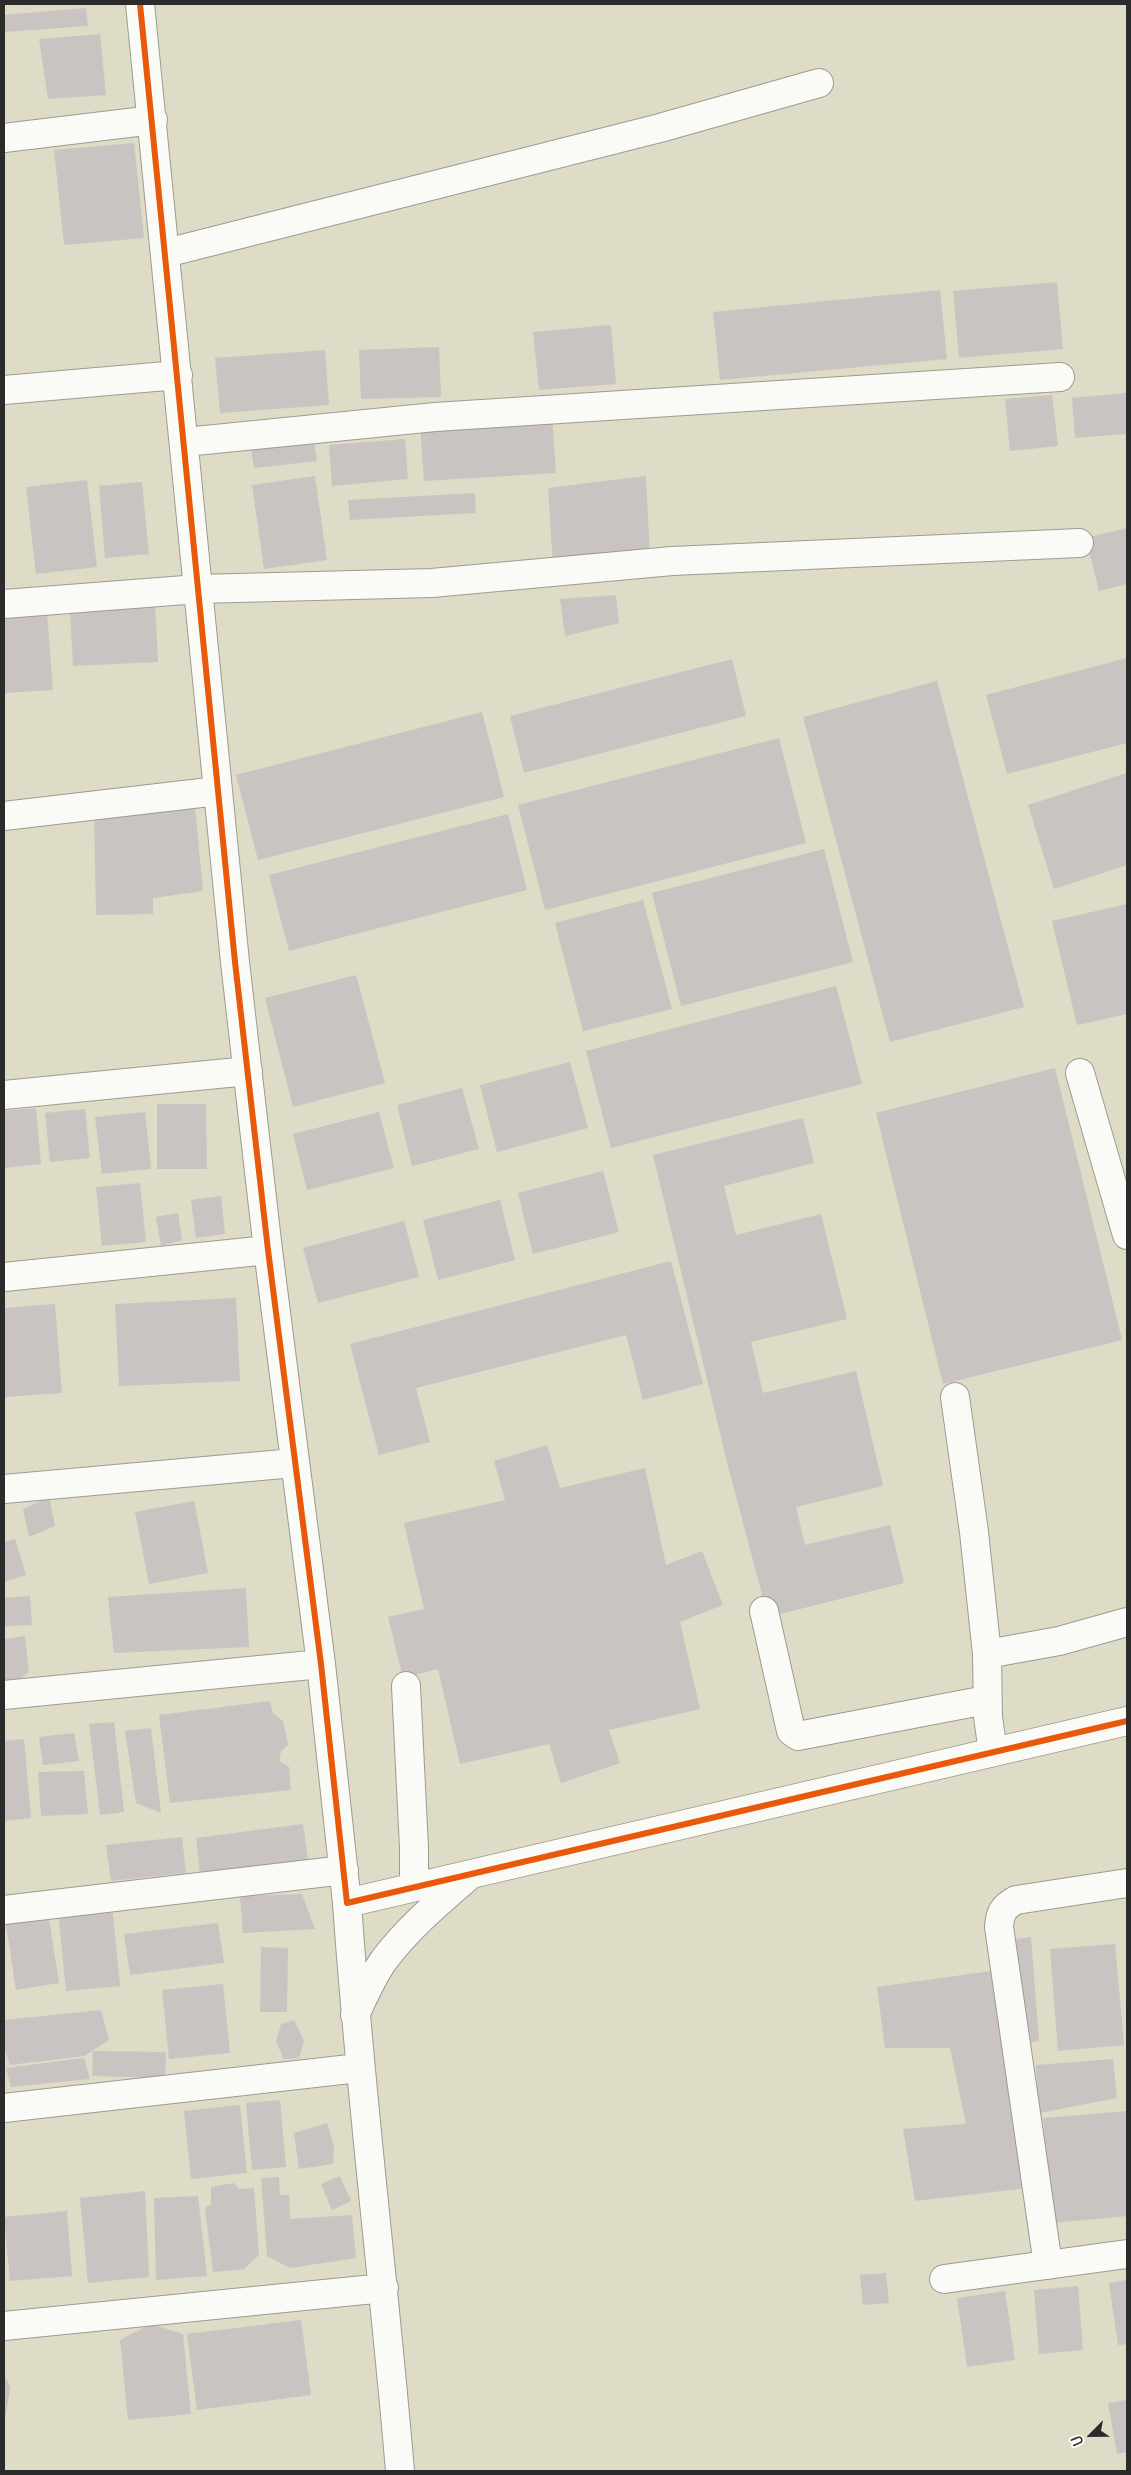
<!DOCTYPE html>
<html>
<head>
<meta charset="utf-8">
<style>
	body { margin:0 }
	#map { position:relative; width:1131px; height:2475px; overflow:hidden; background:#dedbc7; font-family:Delius,sans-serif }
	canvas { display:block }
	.frame { position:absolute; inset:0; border:5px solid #2b2b2b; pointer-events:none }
	.north { position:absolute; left:1066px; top:2410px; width:50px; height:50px; -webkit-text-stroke:4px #fdfcf7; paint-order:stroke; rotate:247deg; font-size:14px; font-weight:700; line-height:20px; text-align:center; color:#2b2b2b }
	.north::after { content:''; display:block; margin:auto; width:18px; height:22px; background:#2b2b2b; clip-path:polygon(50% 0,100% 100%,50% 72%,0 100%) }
</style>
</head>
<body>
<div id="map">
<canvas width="1131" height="2475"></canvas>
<div class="frame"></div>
<div class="north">U</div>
</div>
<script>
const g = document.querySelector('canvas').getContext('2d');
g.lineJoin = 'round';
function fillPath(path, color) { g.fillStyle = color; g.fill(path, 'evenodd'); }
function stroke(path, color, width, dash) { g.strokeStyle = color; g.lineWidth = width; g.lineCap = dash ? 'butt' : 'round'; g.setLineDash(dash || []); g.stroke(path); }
fillPath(new Path2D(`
	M86 8 88 26 4 32V15Z
	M100 34 106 95 48 99 39 39Z
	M134 143 144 238 64 245 54 150Z
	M1057 282 1063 349 959 358 953 291Z
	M940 290 947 359 720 380 713 312Z
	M611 325 616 384 539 390 533 332Z
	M439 347 441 397 361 399 359 350Z
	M325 350 329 405 220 413 215 358Z
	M1127 393V434L1075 438 1072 398Z
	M1052 395 1058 446 1010 451 1005 399Z
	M552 417 556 473 424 481 420 425Z
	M405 439 408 479 332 486 329 445Z
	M314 441 317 461 254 468 251 448Z
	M315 476 327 560 264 569 252 485Z
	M646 476 650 559 553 565 548 488Z
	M87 480 97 567 36 574 26 487Z
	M142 482 149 554 105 558 99 486Z
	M475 493 476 513 350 520 348 500Z
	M1127 528V584L1099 591 1086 538Z
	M616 595 619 623 565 636 560 599Z
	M155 605 158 662 73 666 70 610Z
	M47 613 53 690 4 693V615Z
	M1127 658V743L1007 774 986 695Z
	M732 659 746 716 524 773 510 716Z
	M937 681 1024 1007 890 1042 803 717Z
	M482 712 504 797 258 860 236 775Z
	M779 738 806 843 545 910 518 805Z
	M1127 773V865L1054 889 1028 805Z
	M195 807 203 891 153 898V914L96 915 94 808Z
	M508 814 527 890 289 951 269 875Z
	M824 849 853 962 681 1006 652 893Z
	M643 900 672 1009 583 1031 555 923Z
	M1127 904V1014L1077 1025 1052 921Z
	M356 975 385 1083 293 1107 265 998Z
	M836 986 862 1084 611 1148 586 1051Z
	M570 1062 588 1128 497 1152 480 1085Z
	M1055 1068 1122 1340 943 1384 876 1113Z
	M462 1088 479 1149 412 1166 397 1105Z
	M157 1104H206L207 1169H157Z
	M36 1108 41 1164 5 1168 4 1111Z
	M85 1109 90 1158 50 1162 45 1113Z
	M145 1112 151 1169 102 1174 95 1117Z
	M379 1112 394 1168 307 1190 293 1134Z
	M803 1118 814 1163 724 1186 736 1235 821 1214 847 1319 751 1342 763 1393 856 1371 883 1486 796 1507 805 1545 890 1525 904 1583 768 1617 727 1462 653 1155Z
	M603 1171 619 1232 533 1254 518 1193Z
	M140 1183 146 1242 102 1246 96 1187Z
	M221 1196 225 1234 196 1238 191 1200Z
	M500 1200 515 1260 438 1280 423 1220Z
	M178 1213 182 1240 161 1246 156 1217Z
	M404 1221 419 1277 318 1303 303 1248Z
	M671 1261 703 1384 643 1400 626 1335 416 1388 430 1442 379 1455 350 1344Z
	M236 1298 240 1381 119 1386 115 1304Z
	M55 1304 62 1393 4 1397V1308Z
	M547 1445 560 1488 645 1468 666 1565 702 1551 723 1605 680 1622 700 1709 609 1730 620 1763 561 1783 549 1744 460 1764 438 1669 403 1678 388 1617 424 1609 404 1523 505 1500 494 1461Z
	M49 1497 55 1526 29 1537 23 1509Z
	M194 1501 208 1573 149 1584 135 1512Z
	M15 1539 26 1575 4 1582V1542Z
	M246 1588 249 1647 114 1653 108 1597Z
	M30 1596 32 1625 4 1626V1598Z
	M25 1636 29 1672 16 1682 4 1683V1639Z
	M270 1701 273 1713 283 1721 288 1745 281 1751 279 1761 289 1767 291 1790 170 1803 159 1715Z
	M114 1722 124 1812 100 1815 89 1724Z
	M151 1728 161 1813 136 1803 125 1731Z
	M74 1733 79 1761 43 1765 39 1737Z
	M24 1739 31 1818 4 1821V1741Z
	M84 1771 88 1814 41 1816 38 1772Z
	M303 1824 308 1860 200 1873 196 1838Z
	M182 1837 186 1873 111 1881 106 1845Z
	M302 1894 315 1929 243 1933 240 1896Z
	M112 1905 120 1986 66 1991 58 1910Z
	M48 1912 59 1983 16 1990 5 1918Z
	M218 1923 224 1963 130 1975 124 1934Z
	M1031 1937 1039 2041 1024 2043 1016 1939Z
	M1115 1944 1124 2045 1058 2051 1050 1949Z
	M261 1947 288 1948 287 2012H260Z
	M1005 1969 1028 2188 915 2201 903 2129 966 2124 950 2048H885L877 1987Z
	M223 1984 230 2053 169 2059 162 1990Z
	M101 2010 109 2040 84 2056 10 2065 4 2047V2020Z
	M294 2020 304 2041 299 2058 284 2059 276 2042 281 2024Z
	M93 2051 166 2052 165 2078 92 2076Z
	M84 2058 90 2079 11 2087 6 2068Z
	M1113 2059 1117 2098 1039 2113 1036 2065Z
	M280 2100 286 2167 252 2170 246 2103Z
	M240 2105 247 2173 191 2179 184 2111Z
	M1127 2111V2216L1052 2223 1043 2118Z
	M327 2123 334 2146 333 2164 299 2169 294 2133Z
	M340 2176 351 2201 332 2210 321 2184Z
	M279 2177 280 2195H289L290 2219 352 2215 356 2258 290 2268 267 2256 261 2178Z
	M234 2183 239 2189 254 2188 259 2255 244 2269 213 2272 205 2208 211 2204V2187Z
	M145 2191 149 2277 88 2283 80 2198Z
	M198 2196 207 2276 156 2280 154 2198Z
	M67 2211 72 2276 10 2281 4 2217Z
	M886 2273 889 2303 863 2305 860 2275Z
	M1127 2280V2344L1118 2345 1109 2283Z
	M1078 2286 1083 2350 1039 2354 1034 2290Z
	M1005 2291 1015 2360 967 2367 957 2298Z
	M301 2320 311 2395 197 2410 187 2334Z
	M151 2324 183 2334 191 2414 128 2420 120 2340Z
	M4 2374 10 2387 6 2415H4Z
	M1127 2400V2452L1117 2454 1108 2403Z`), '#c9c3c2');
const minor = new Path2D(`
	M140 4 235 962 268 1250 321 1664 347 1903 1127 1721
	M4 138 153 120
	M166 253 660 128 819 83
	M4 390 178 375
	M185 442 435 417 1060 377
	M4 604 198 589 432 583 672 561 1079 543
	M4 816 218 791
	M1080 1073 1127 1235
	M4 1095 248 1071
	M4 1277 268 1250
	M955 1397 974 1532 987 1654 988 1717 993 1752
	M4 1489 294 1463
	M764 1611 791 1731 798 1736 986 1700
	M987 1654 1059 1641 1127 1622
	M406 1686 414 1848V1887
	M4 1695 321 1664
	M347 1903C360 2093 384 2281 400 2471
	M4 1910 344 1870
	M355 2015C364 1996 372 1977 384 1960 408 1928 439 1902 469 1876
	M4 2108 359 2068
	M1048 2265 999 1927C1000 1913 1003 1907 1016 1900L1127 1883
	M944 2279 1127 2254
	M4 2326 384 2288`);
stroke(minor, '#9d9b90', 30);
stroke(minor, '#fafaf7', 28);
stroke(new Path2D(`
	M140 4 235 962 268 1250 321 1664 347 1903 1127 1721`), '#e8590c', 6);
</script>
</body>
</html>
